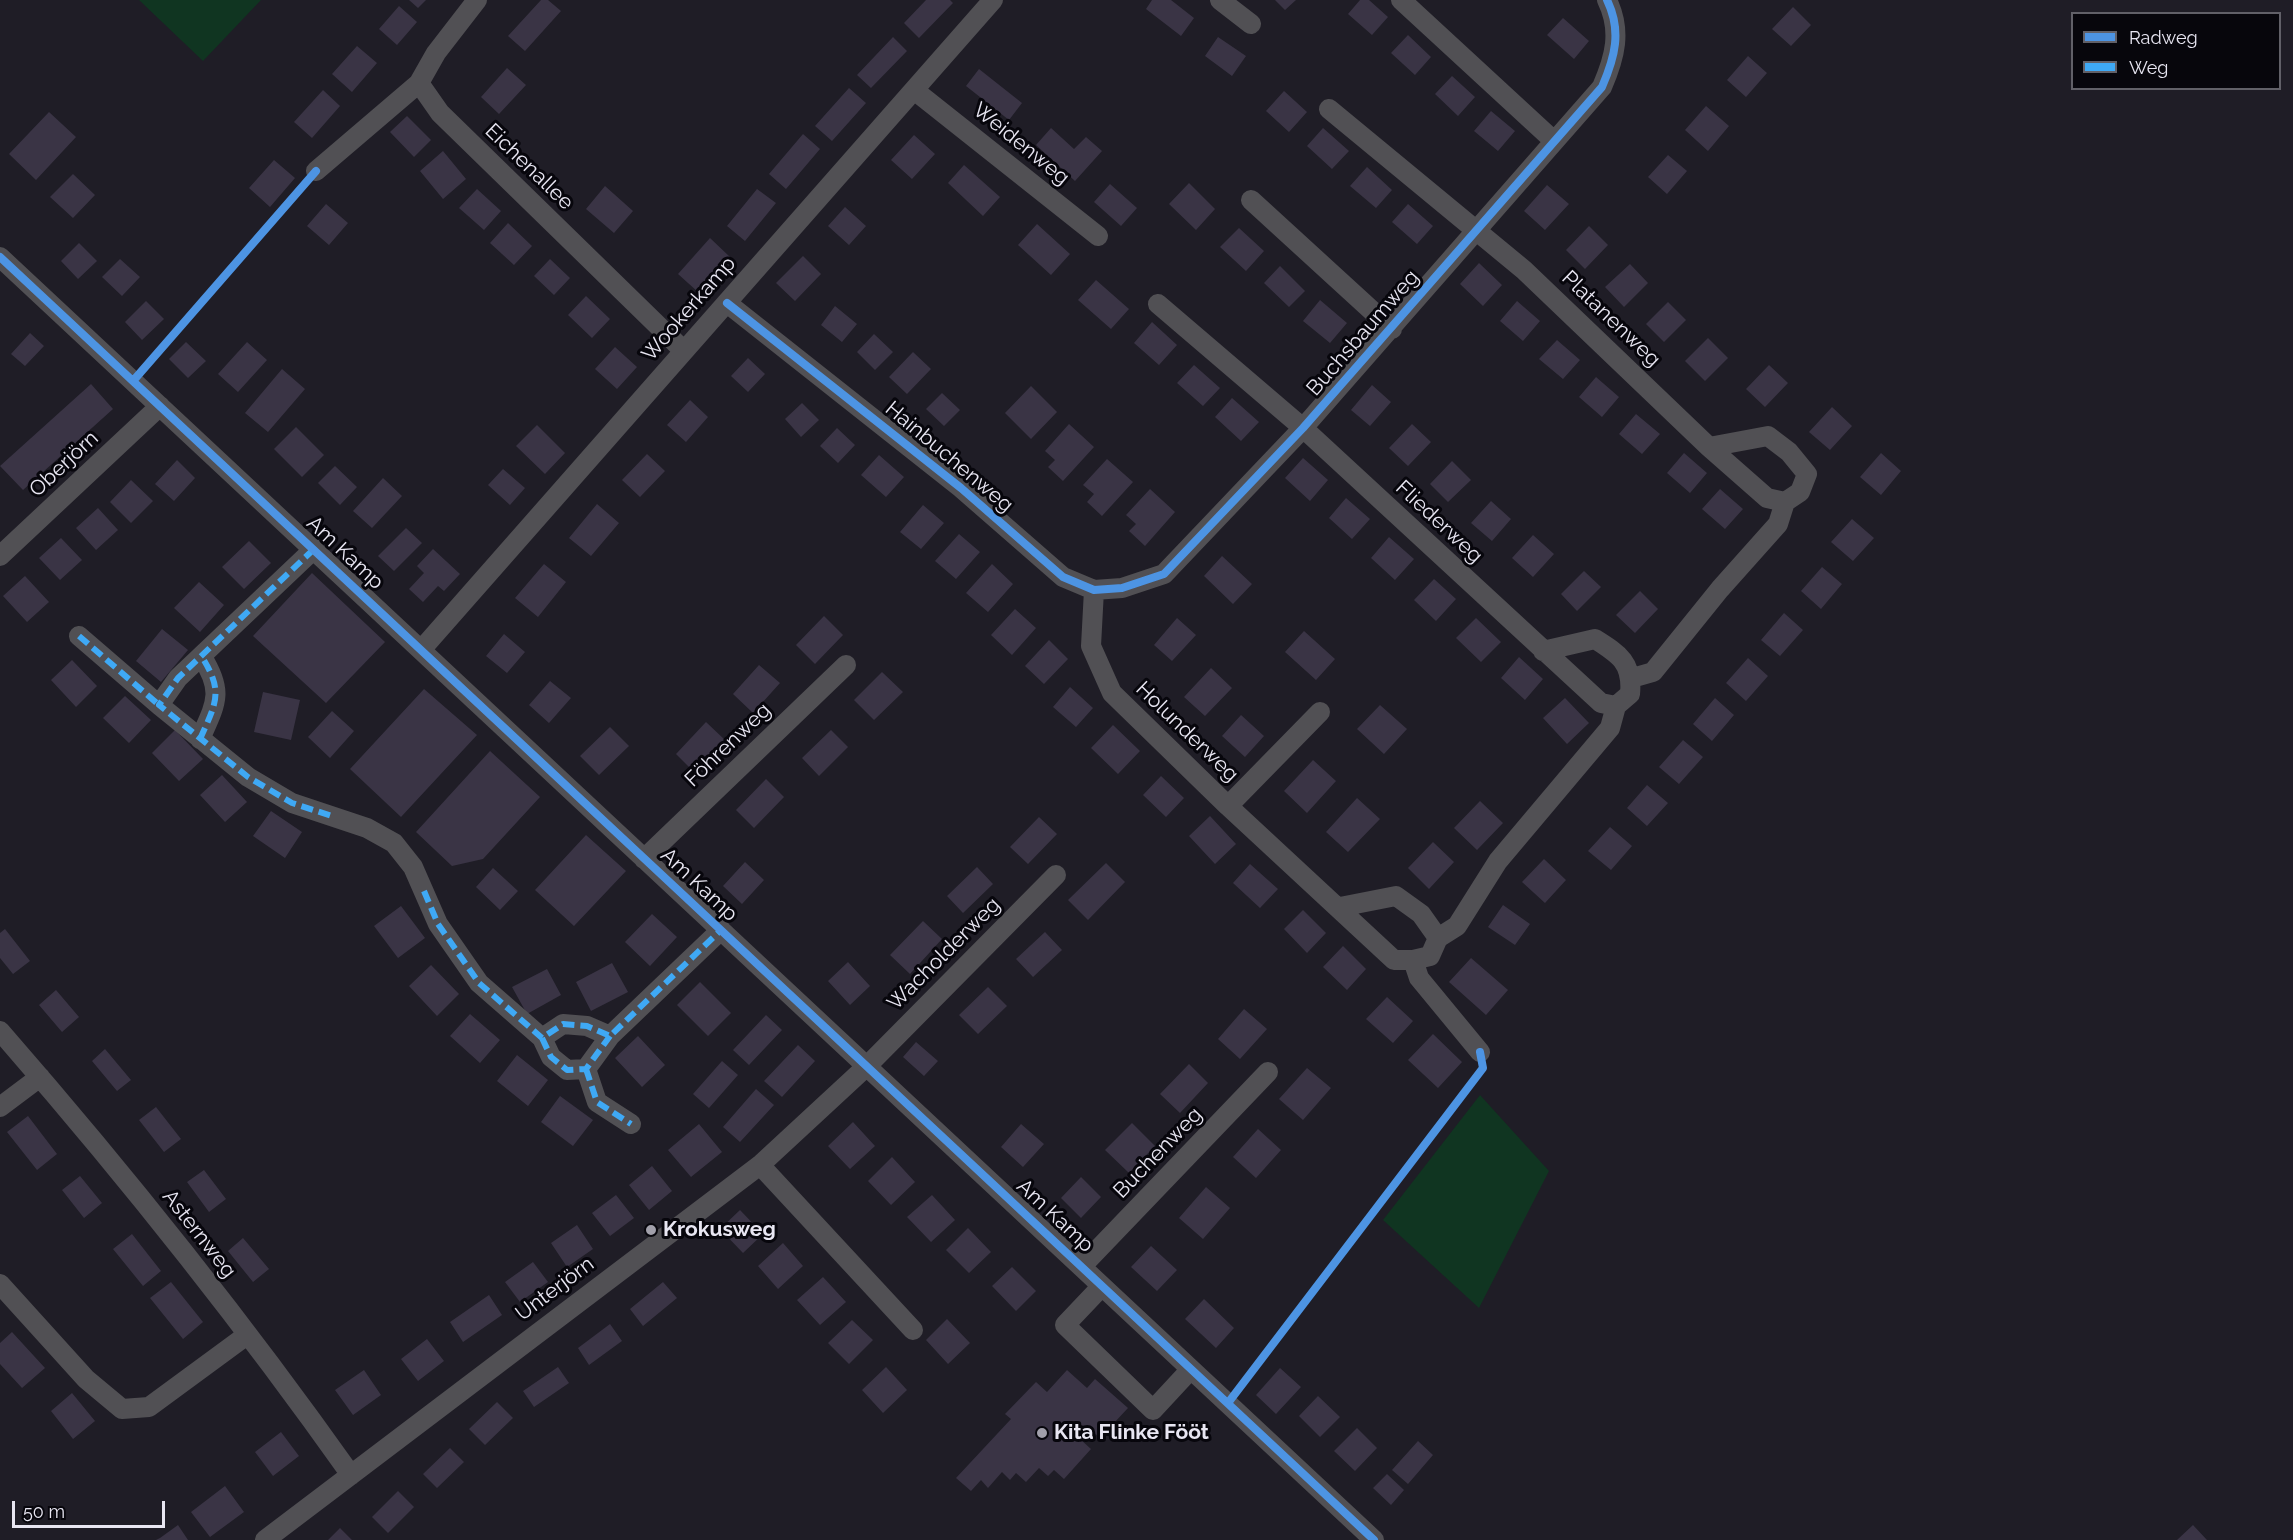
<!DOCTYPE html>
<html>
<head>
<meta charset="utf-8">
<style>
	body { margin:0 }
	#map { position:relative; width:2293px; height:1540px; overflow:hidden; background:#1f1d26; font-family:Raleway,sans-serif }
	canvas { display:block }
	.legend { position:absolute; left:2071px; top:12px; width:210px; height:78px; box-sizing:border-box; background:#07060c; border:2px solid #616068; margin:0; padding:8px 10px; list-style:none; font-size:18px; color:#e8e6f2 }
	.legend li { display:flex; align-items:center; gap:12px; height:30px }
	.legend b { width:30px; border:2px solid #616068 }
	.scale { position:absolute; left:12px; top:1501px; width:153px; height:27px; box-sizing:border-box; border:3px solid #e8e6f2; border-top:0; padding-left:8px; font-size:18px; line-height:21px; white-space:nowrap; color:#e8e6f2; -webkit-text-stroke:4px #07060c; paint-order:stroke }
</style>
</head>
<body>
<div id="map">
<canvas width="2293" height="1540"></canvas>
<ul class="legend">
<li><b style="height:8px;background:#4d94e3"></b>Radweg</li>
<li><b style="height:8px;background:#3fa9f5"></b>Weg</li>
</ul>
<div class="scale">50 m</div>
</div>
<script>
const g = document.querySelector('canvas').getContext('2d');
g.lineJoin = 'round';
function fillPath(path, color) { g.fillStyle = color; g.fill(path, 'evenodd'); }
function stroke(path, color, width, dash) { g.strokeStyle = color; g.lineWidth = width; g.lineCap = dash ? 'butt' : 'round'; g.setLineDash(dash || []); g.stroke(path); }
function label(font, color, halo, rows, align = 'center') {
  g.font = font + ' Raleway,sans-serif'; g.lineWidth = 6; g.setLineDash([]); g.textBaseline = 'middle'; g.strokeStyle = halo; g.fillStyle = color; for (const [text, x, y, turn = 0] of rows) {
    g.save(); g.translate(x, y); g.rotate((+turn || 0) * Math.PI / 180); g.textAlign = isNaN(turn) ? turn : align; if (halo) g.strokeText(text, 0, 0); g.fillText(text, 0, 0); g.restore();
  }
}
fillPath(new Path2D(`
	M139 0H261L203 61Z
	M1480 1095 1549 1171 1479 1308 1383 1220Z`), '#103521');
fillPath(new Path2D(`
	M409 0H426L418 8Z
	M541 0H548L561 11 525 51 508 36Z
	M926 0H950L953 3 919 38 904 23Z
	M1152 0H1171L1194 18 1181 36 1146 9Z
	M1275 0H1296L1285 10Z
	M1360 0H1369L1388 17 1372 35 1348 14Z
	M399 6 417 22 397 45 379 29Z
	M1793 7 1811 25 1791 46 1772 29Z
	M1563 18 1589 41 1574 59 1547 35Z
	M1408 35 1431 57 1415 75 1391 53Z
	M893 37 907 51 871 88 857 75Z
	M1218 37 1246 56 1232 76 1205 56Z
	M357 46 377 63 352 92 332 74Z
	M1748 56 1767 73 1746 97 1727 80Z
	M507 68 526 85 499 114 481 97Z
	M979 69 1022 103 1009 120 966 86Z
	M1452 76 1475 97 1458 116 1435 94Z
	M849 88 866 103 832 141 815 126Z
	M323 90 340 106 312 138 294 122Z
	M1284 91 1307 112 1289 132 1266 111Z
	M1706 106 1729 126 1708 151 1685 130Z
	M1491 111 1515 131 1498 151 1474 131Z
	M49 112 76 137 36 180 9 154Z
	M407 116 431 140 414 157 390 132Z
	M1051 128 1074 149 1086 137 1102 151 1075 181 1036 145Z
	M1323 128 1349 151 1332 169 1307 146Z
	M803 134 820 149 786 189 769 174Z
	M914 135 935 154 912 179 891 160Z
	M443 151 466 179 443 199 420 171Z
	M1668 155 1687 171 1667 194 1648 177Z
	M274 160 295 178 270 207 249 188Z
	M964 165 1000 197 983 216 948 183Z
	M1367 167 1392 190 1376 208 1350 186Z
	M73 174 95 195 73 218 50 197Z
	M1189 183 1215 209 1196 230 1169 204Z
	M1110 184 1137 208 1121 226 1094 202Z
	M1547 185 1569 204 1545 230 1524 211Z
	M605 186 633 211 614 233 586 209Z
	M477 189 501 211 484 230 459 208Z
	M757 189 776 203 745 241 727 226Z
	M326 204 348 223 329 245 307 226Z
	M1408 204 1433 226 1417 244 1392 222Z
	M845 207 866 226 849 245 828 226Z
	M508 223 532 246 514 265 490 243Z
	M1037 224 1070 254 1051 275 1018 245Z
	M1589 226 1608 245 1585 269 1566 250Z
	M1239 228 1264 251 1246 271 1220 247Z
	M710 238 730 257 698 292 678 274Z
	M79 243 97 261 78 279 61 261Z
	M803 256 821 274 795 301 776 283Z
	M120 259 140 277 122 296 102 277Z
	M550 259 570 278 554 295 534 276Z
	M1479 263 1502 285 1483 306 1460 284Z
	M1630 264 1648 283 1624 307 1605 287Z
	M1280 266 1305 291 1289 307 1264 283Z
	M1096 280 1129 309 1111 329 1078 300Z
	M586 296 610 319 592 338 568 315Z
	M1320 300 1347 323 1330 343 1303 321Z
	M146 301 164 319 142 340 125 322Z
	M1517 301 1540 321 1523 341 1500 321Z
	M1668 302 1686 320 1664 342 1646 324Z
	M835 306 857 324 842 342 821 325Z
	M1152 322 1177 345 1159 365 1134 343Z
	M30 333 44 346 25 366 11 354Z
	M874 334 893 352 875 370 857 352Z
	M1708 338 1728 358 1705 381 1685 361Z
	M1557 340 1580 360 1563 379 1539 359Z
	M186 342 206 361 188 378 169 359Z
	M247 342 267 360 238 392 218 374Z
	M615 347 637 367 617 389 595 369Z
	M913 352 931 369 907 394 889 377Z
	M748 358 765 374 748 392 731 376Z
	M1194 365 1220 388 1203 406 1177 383Z
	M1769 365 1788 383 1765 407 1746 389Z
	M282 369 305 389 268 432 245 413Z
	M1596 377 1619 397 1602 417 1579 397Z
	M91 384 113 409 23 490 0 466Z
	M1372 385 1391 402 1370 426 1351 410Z
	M1031 386 1057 412 1031 439 1005 413Z
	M942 393 960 410 944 426 926 409Z
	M1232 398 1259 422 1241 441 1215 417Z
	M690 400 708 417 686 442 667 425Z
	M802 403 819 420 801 437 785 419Z
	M1832 407 1852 426 1830 450 1809 432Z
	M1636 414 1660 434 1642 454 1619 434Z
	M1069 424 1094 447 1063 481 1048 467 1055 460 1045 451Z
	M1412 424 1431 442 1408 466 1389 448Z
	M537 425 565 453 545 474 516 446Z
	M296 427 324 455 302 477 274 449Z
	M837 428 855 445 838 463 820 446Z
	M1684 453 1707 473 1690 493 1667 473Z
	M1881 453 1901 471 1881 495 1860 477Z
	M647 454 665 471 640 497 622 480Z
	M879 455 904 477 886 497 861 475Z
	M1303 458 1328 480 1310 501 1285 478Z
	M1107 459 1133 482 1102 516 1087 502 1094 494 1083 485Z
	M177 460 195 478 174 501 155 484Z
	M1452 461 1471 480 1448 502 1430 484Z
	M335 466 357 487 340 505 318 483Z
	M503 469 525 488 510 505 488 485Z
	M383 478 402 496 372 528 353 511Z
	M131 480 153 501 131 523 110 502Z
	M1150 489 1175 512 1145 546 1129 531 1136 524 1126 515Z
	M1720 489 1743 509 1725 529 1702 509Z
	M1346 498 1370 519 1352 539 1329 518Z
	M1491 501 1511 519 1492 541 1471 523Z
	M597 504 619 523 591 556 569 538Z
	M923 505 944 523 921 549 900 532Z
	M98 508 118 530 96 550 76 528Z
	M1852 519 1874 538 1853 561 1831 542Z
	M406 528 422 543 394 571 378 556Z
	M959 534 980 552 956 579 935 561Z
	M1533 535 1554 554 1533 577 1512 558Z
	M1389 537 1414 559 1395 580 1371 558Z
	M61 538 82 560 60 580 39 558Z
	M249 541 271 563 244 589 222 567Z
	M433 549 460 574 444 591 438 586 423 602 409 589 424 573 417 566Z
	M1222 556 1252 584 1233 604 1204 576Z
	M544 564 566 582 538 617 515 598Z
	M992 564 1013 584 988 612 966 593Z
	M1822 567 1842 584 1821 609 1801 591Z
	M1584 571 1601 587 1577 611 1561 594Z
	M312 573 385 642 326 703 253 636Z
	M25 576 49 602 27 622 3 596Z
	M1434 579 1456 599 1436 621 1414 600Z
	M199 582 224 605 200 632 174 608Z
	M1640 591 1658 609 1635 633 1616 615Z
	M1015 609 1036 628 1012 655 991 635Z
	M1784 613 1803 630 1780 656 1761 640Z
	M824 616 843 635 815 664 796 645Z
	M1177 618 1196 635 1172 661 1154 645Z
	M1476 618 1501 642 1481 662 1456 638Z
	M162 629 188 650 161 682 136 661Z
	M1304 631 1335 659 1316 680 1285 652Z
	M504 634 525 652 507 673 486 656Z
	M1049 640 1068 659 1044 684 1025 666Z
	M1519 657 1543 679 1525 700 1501 678Z
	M1748 658 1768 676 1746 701 1726 683Z
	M72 660 97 686 76 707 51 680Z
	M759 665 780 683 753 713 733 694Z
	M1211 668 1232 688 1205 716 1184 697Z
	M882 672 903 692 874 720 854 700Z
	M550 681 571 698 549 723 529 705Z
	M1070 687 1093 708 1076 727 1053 707Z
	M424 689 477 735 401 817 350 769Z
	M263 692 300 700 291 740 254 732Z
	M125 696 151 720 129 743 103 718Z
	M1565 698 1589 723 1567 744 1543 718Z
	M1715 698 1734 715 1712 741 1693 724Z
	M1380 705 1407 729 1384 754 1357 729Z
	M332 711 354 731 330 758 308 737Z
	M1241 715 1264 736 1245 757 1222 736Z
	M706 722 725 740 694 772 676 754Z
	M1113 725 1140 751 1118 774 1091 748Z
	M610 727 629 746 599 775 580 756Z
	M175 730 203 759 179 781 152 753Z
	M831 730 848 747 819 776 802 758Z
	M1683 740 1703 757 1679 784 1659 767Z
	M490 751 540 797 483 859 452 866 416 832Z
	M1313 760 1336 781 1307 813 1284 791Z
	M222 775 247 802 225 822 200 795Z
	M1161 776 1184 798 1166 817 1143 795Z
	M766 779 784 797 754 828 736 810Z
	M1647 785 1668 803 1647 826 1627 808Z
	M1357 798 1380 819 1348 852 1326 832Z
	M1480 801 1503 823 1477 850 1454 828Z
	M271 811 302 832 285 858 253 836Z
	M1210 816 1236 844 1215 864 1189 836Z
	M1039 817 1057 834 1028 864 1010 847Z
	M1610 827 1632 846 1611 870 1588 851Z
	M586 835 626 871 574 926 535 890Z
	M1433 842 1454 862 1429 889 1408 868Z
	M1544 859 1566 880 1545 903 1522 882Z
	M745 862 764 880 742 904 723 886Z
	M1106 863 1125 882 1088 920 1068 900Z
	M1250 864 1278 889 1260 908 1233 883Z
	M977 867 993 884 963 913 947 896Z
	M493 868 518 891 500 910 476 887Z
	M1503 905 1530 924 1515 945 1488 927Z
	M401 906 425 938 398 958 374 926Z
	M1303 910 1326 933 1307 953 1284 929Z
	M652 914 677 937 650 966 625 942Z
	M923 921 942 939 910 974 890 955Z
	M5 929 30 961 13 974 0 958V933Z
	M1045 932 1062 950 1033 977 1016 959Z
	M1343 946 1366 969 1347 990 1323 967Z
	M1471 958 1508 990 1486 1015 1449 982Z
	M848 962 870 986 850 1005 828 981Z
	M612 963 628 992 591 1011 576 982Z
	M431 965 459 994 437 1016 409 986Z
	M547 969 561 995 527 1014 512 987Z
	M700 982 731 1013 708 1036 677 1005Z
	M988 987 1007 1006 978 1034 959 1015Z
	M56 990 79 1017 62 1032 39 1005Z
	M1387 997 1413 1021 1393 1043 1366 1019Z
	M1244 1009 1267 1029 1240 1059 1218 1039Z
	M470 1014 500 1040 480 1063 450 1036Z
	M766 1015 782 1030 749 1065 733 1050Z
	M1433 1034 1462 1062 1438 1088 1408 1060Z
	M638 1036 665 1065 642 1087 615 1058Z
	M916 1042 938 1061 924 1076 903 1057Z
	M798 1045 815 1061 782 1097 764 1081Z
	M105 1049 131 1080 117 1091 92 1061Z
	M517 1055 548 1080 528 1106 497 1081Z
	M722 1061 738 1075 709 1108 693 1094Z
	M1189 1064 1208 1083 1180 1113 1160 1094Z
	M1307 1068 1331 1088 1303 1120 1279 1099Z
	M756 1089 774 1105 740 1142 723 1127Z
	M560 1096 593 1120 573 1146 541 1122Z
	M156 1107 181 1139 164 1152 139 1120Z
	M28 1116 57 1154 37 1170 7 1132Z
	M853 1122 875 1146 850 1169 828 1146Z
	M1132 1123 1155 1146 1129 1173 1105 1150Z
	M699 1124 722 1152 691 1177 668 1150Z
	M1021 1124 1044 1144 1023 1167 1001 1147Z
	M1258 1129 1281 1150 1256 1178 1233 1157Z
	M892 1157 915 1182 891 1205 868 1181Z
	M652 1166 672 1191 649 1210 629 1185Z
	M204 1170 226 1199 209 1212 187 1182Z
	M80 1176 102 1203 84 1218 62 1190Z
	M1081 1177 1101 1197 1081 1218 1061 1198Z
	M1206 1187 1230 1208 1203 1239 1179 1218Z
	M616 1195 634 1218 610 1236 592 1213Z
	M932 1195 955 1220 931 1242 907 1217Z
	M740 1210 763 1234 743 1253 720 1229Z
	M577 1225 593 1249 567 1267 551 1243Z
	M968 1228 991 1252 969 1273 946 1250Z
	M132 1234 161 1271 143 1286 113 1249Z
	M243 1238 269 1269 253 1282 228 1251Z
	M783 1243 803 1266 778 1289 758 1266Z
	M1151 1246 1177 1270 1157 1291 1131 1267Z
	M533 1262 548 1282 520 1302 505 1282Z
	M1012 1267 1036 1291 1016 1311 992 1286Z
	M823 1277 846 1302 820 1325 797 1300Z
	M171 1282 203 1322 183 1339 150 1298Z
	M663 1282 677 1298 643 1326 630 1309Z
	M489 1295 502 1315 463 1342 450 1322Z
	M1204 1299 1234 1328 1216 1348 1185 1319Z
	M947 1319 970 1343 948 1364 926 1340Z
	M852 1320 873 1340 849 1364 828 1343Z
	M610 1324 622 1341 589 1365 578 1348Z
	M12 1332 45 1368 22 1388 0 1364V1343Z
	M427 1339 444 1361 418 1381 401 1359Z
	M558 1367 569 1383 534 1407 523 1391Z
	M886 1367 907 1390 883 1413 862 1390Z
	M1280 1368 1301 1387 1276 1414 1256 1395Z
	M364 1370 381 1395 353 1415 335 1390Z
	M1067 1370 1087 1388 1095 1379 1128 1408 1100 1438 1089 1428 1080 1439 1091 1449 1064 1479 1054 1470 1048 1476 1039 1468 1026 1482 1016 1473 1010 1480 1002 1472 988 1488 981 1480 971 1491 956 1478 1011 1419 1005 1414 1036 1382 1047 1392Z
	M72 1393 95 1421 73 1439 51 1411Z
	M1318 1396 1340 1417 1320 1437 1299 1416Z
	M497 1402 513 1418 485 1445 469 1429Z
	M1357 1428 1377 1448 1355 1471 1334 1451Z
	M281 1432 299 1456 273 1476 255 1452Z
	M1418 1441 1433 1455 1408 1484 1392 1470Z
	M450 1448 464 1462 437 1488 423 1474Z
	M1387 1474 1404 1490 1391 1505 1373 1488Z
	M225 1486 244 1512 210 1537 191 1512Z
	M398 1491 414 1507 388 1533 372 1517Z
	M178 1525 188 1540H156L160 1538Z
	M2193 1525 2207 1540H2177Z
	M340 1528 352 1540H328Z`), '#3a3445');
stroke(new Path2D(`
	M477 0 436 53 419 83 440 113 684 351
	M1220 0 1251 24
	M1401 0 1554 141
	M914 90 1098 236
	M1329 109 1524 270 1709 447 1767 498 1785 502 1800 492 1807 474 1789 452 1768 436 1709 447
	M316 171 419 83
	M1251 200 1392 329
	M0 257 1374 1540
	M727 303 961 488 1063 577 1094 590 1122 588 1164 574 1303 428 1602 87C1615 57 1622 31 1607 0
	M1158 304 1303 428 1601 703 1616 706 1630 694C1633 663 1619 654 1595 639L1543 651
	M314 549 178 678 159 705 248 777 292 803 367 828 394 843 413 867 438 924 479 983 542 1038 563 1024 587 1026 610 1036 721 930
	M0 556 160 406
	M1094 590 1091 646 1112 693 1228 806 1394 960H1413L1430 956 1438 938 1421 914 1396 896 1340 907
	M79 636 159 705
	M421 650 993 0
	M1632 678 1653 672 1720 589 1778 524 1785 502
	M200 739C216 703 224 692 202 657
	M1228 806 1320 712
	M644 859 846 665
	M1438 938 1457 926 1498 861 1610 728 1616 706
	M1413 960 1419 978 1480 1052
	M0 1031C124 1173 242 1321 351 1475
	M542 1038 551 1057 567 1070 586 1069 610 1036
	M586 1069 597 1102 631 1124
	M0 1107 40 1077
	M760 1165 913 1330
	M1082 1266 1268 1072
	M0 1284 86 1379 122 1409 149 1407 247 1335
	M1102 1286 1065 1325 1153 1410 1191 1369
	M265 1540 760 1165 867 1066 1056 875`), '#515054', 20);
stroke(new Path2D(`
	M314 549 178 678 159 705 248 777 292 803 332 816
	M79 636 159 705
	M200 739C216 703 224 692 202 657
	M424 891 438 924 479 983 542 1038 563 1024 587 1026 610 1036 721 930
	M542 1038 551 1057 567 1070 586 1069 610 1036
	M586 1069 597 1102 631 1124`), '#3fa9f5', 6, [12, 6]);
stroke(new Path2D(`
	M0 257 1374 1540
	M727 303 961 488 1063 577 1094 590 1122 588 1164 574 1303 428 1602 87C1615 57 1622 31 1607 0
	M133 381 316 171
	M1228 1403 1483 1068 1480 1052`), '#4d94e3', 8);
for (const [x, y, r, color] of [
	[651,1230,6,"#a2a0ab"],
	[1042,1433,6,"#a2a0ab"]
]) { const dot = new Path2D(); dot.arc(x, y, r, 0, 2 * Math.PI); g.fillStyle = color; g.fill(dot); stroke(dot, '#07060c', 2); }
label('21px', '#e8e6f2', '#07060c', [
	["Weidenweg",1021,144,39],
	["Eichenallee",529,167,44],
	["Wookerkamp",689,309,-49],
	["Platanenweg",1611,319,44],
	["Buchsbaumweg",1363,333,-49],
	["Hainbuchenweg",949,457,40],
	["Oberjörn",64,464,-43],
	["Fliederweg",1439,522,43],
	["Am Kamp",345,553,43],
	["Holunderweg",1187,732,44],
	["Föhrenweg",728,745,-44],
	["Am Kamp",699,885,43],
	["Wacholderweg",944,954,-45],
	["Buchenweg",1158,1153,-46],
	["Am Kamp",1055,1216,43],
	["Asternweg",199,1234,52],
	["Unterjörn",555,1289,-37]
]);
label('bold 21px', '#e8e6f2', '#07060c', [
	["Krokusweg",663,1230],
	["Kita Flinke Fööt",1054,1433]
], 'left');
</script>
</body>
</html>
